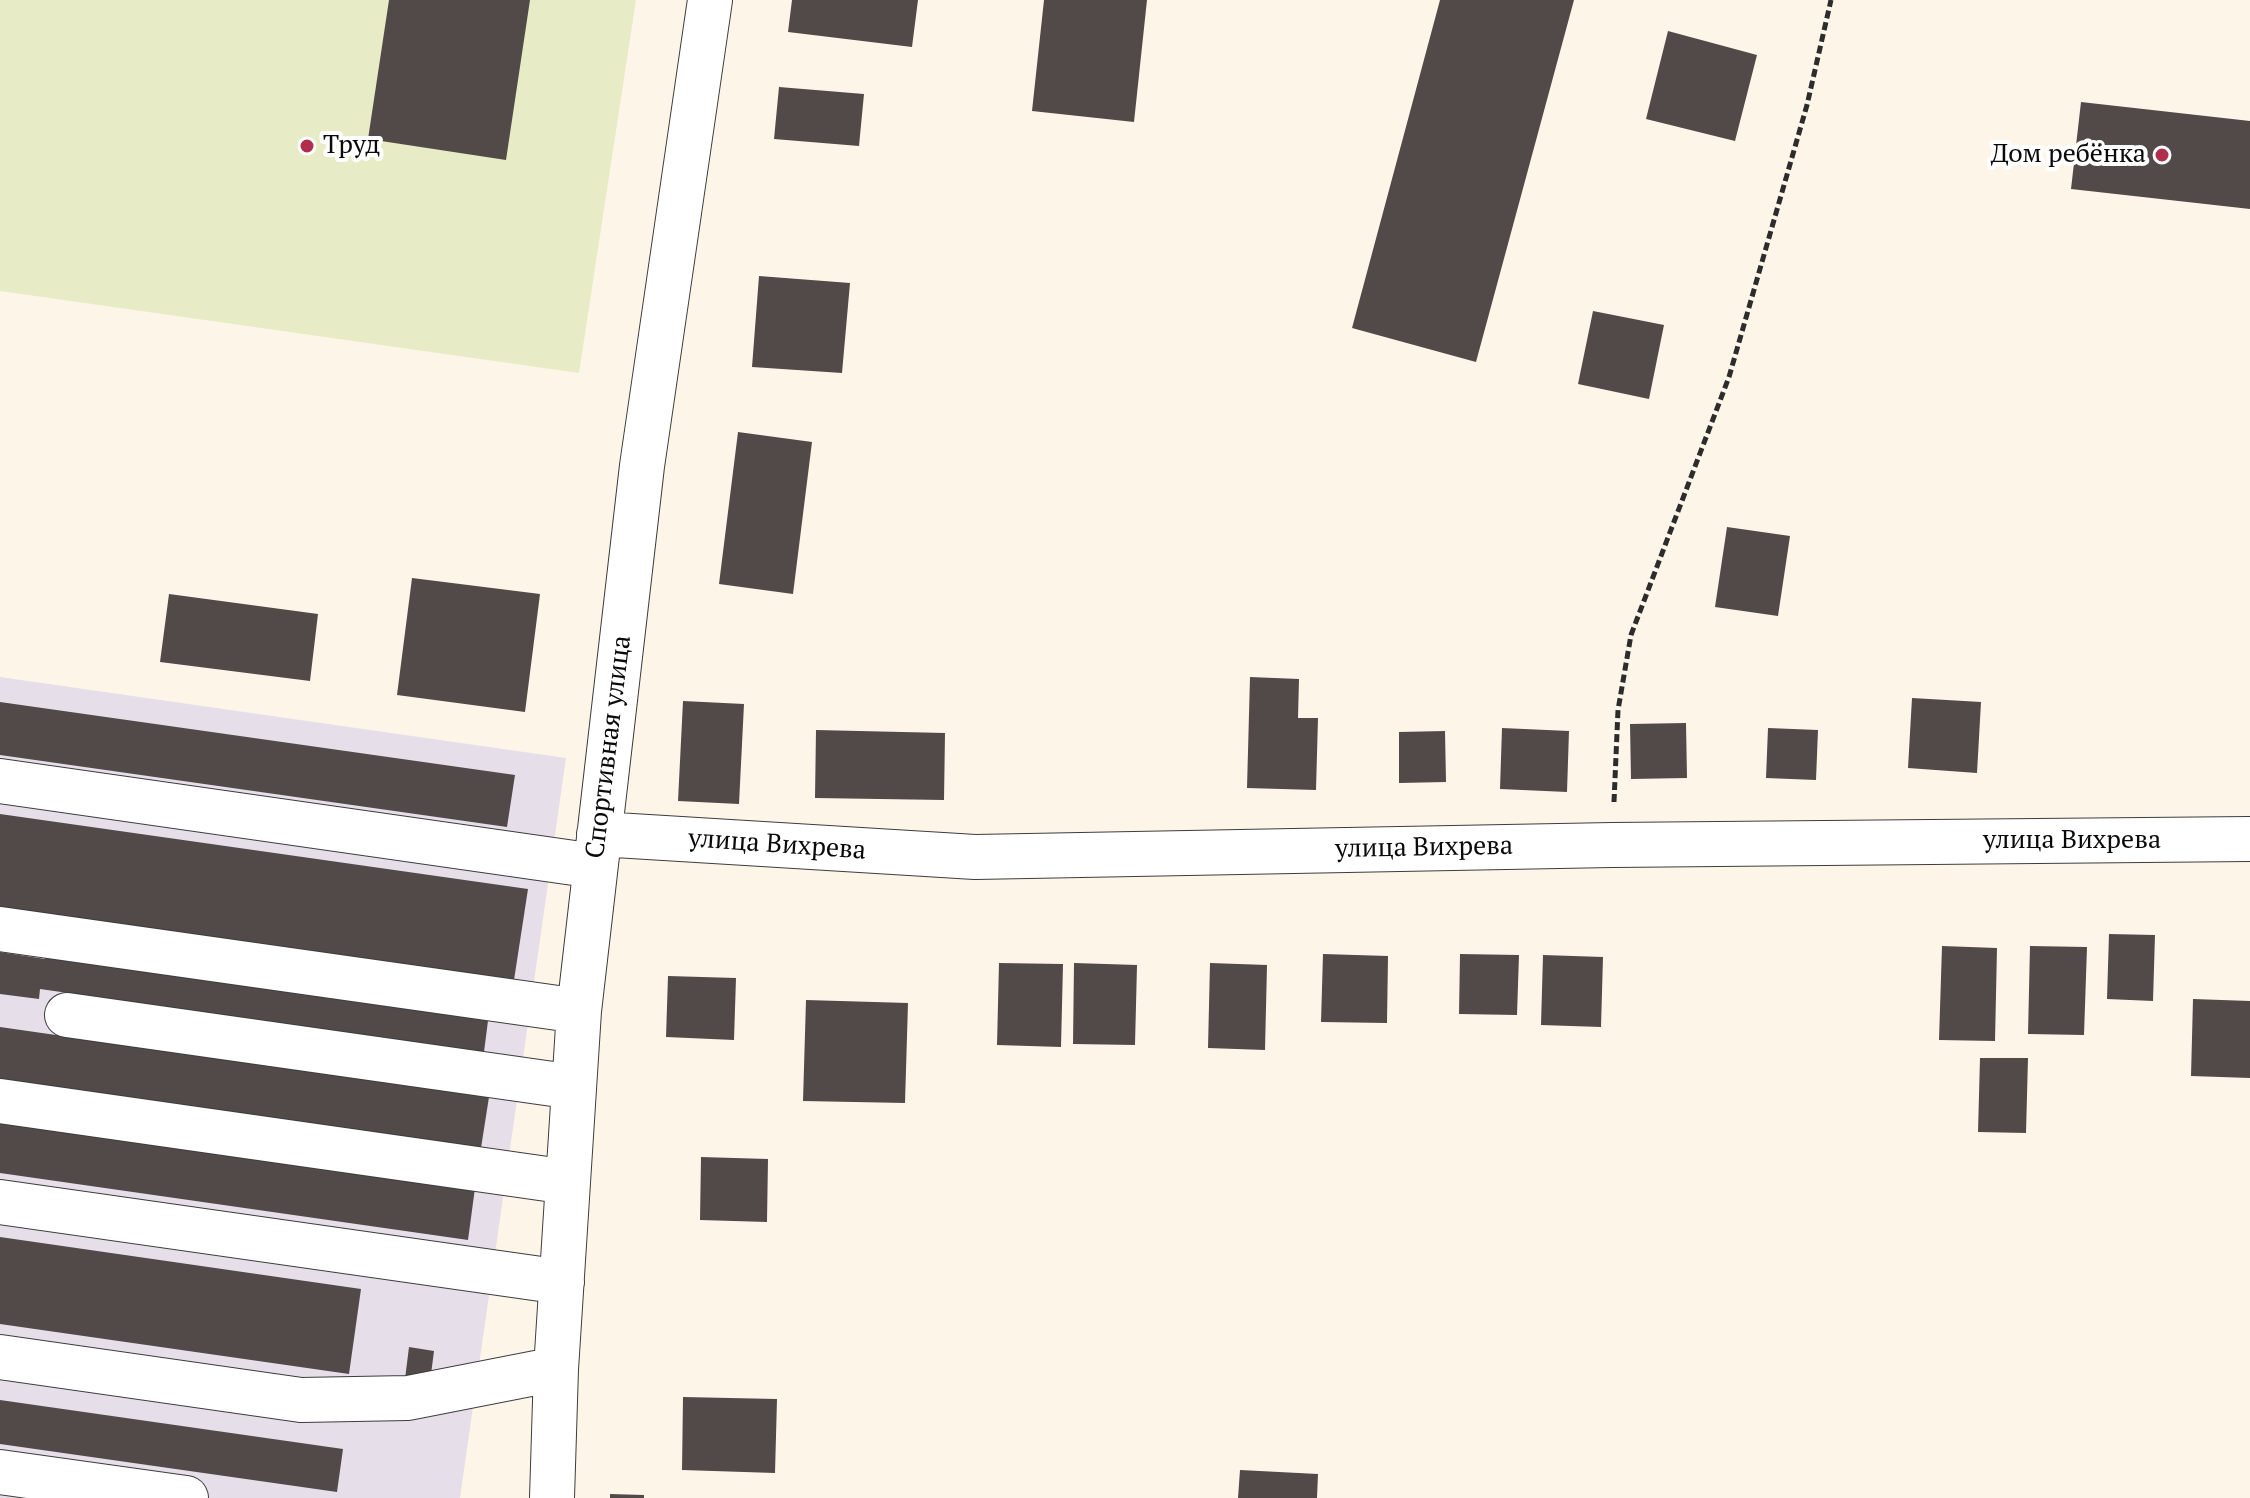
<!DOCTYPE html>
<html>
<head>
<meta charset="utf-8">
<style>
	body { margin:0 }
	canvas { display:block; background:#fef5e9 }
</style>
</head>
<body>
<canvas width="2250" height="1498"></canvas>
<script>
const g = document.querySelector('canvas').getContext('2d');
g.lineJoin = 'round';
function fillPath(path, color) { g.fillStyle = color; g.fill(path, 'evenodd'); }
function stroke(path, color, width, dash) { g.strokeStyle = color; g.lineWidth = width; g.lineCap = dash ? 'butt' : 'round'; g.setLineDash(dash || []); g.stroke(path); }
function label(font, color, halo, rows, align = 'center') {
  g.font = font + ' "PT Serif",serif'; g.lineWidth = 8; g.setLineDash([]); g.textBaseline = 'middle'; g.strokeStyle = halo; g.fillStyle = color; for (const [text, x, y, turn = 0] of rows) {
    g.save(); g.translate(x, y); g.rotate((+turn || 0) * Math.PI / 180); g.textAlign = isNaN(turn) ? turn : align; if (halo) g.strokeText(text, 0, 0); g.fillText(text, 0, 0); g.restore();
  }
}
fillPath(new Path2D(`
	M0 677 566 758 460 1498H0Z`), '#e6dfe9');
fillPath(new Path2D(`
	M0 0H636L579 373 0 291Z`), '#e7ecc7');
fillPath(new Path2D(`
	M389 0H530L506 160 368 139Z
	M792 0H918L912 47 788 32Z
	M1044 0H1147L1134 122 1032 111Z
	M1440 0H1574L1476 362 1352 328Z
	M1668 31 1757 55 1735 141 1646 119Z
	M779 87 864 94 859 146 774 139Z
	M2081 102 2250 121V209L2071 189Z
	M759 276 850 283 842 373 752 367Z
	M1593 311 1664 325 1649 399 1578 384Z
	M738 432 812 442 793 594 719 584Z
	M1727 527 1790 536 1778 616 1715 607Z
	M412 578 540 594 525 712 397 695Z
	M169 594 318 614 310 681 160 662Z
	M1250 677 1299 679 1298 718H1318L1316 790 1247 788Z
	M1912 698 1981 702 1977 773 1908 768Z
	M683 701 744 704 739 804 678 801Z
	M0 702 515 775 507 827 0 755Z
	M1686 723 1687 778 1631 779 1630 724Z
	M1502 728 1569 731 1567 792 1500 789Z
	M1768 728 1818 730 1816 780 1766 778Z
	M816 730 945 733 944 800 815 798Z
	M1445 731 1446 782 1399 783V732Z
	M0 814 528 889 514 980 0 907Z
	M2109 934 2155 935 2153 1001 2107 999Z
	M1942 946 1997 948 1995 1041 1939 1040Z
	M2030 946 2087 947 2084 1035 2028 1034Z
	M46 951 489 1013 484 1052 40 989 39 999 0 994V952L45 959Z
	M1323 954 1388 956 1387 1023 1321 1022Z
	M1460 954 1519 955 1517 1015 1459 1014Z
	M1543 955 1603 957 1601 1027 1541 1025Z
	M999 963 1063 964 1061 1047 997 1045Z
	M1074 963 1137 965 1135 1045 1073 1044Z
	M1210 963 1267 965 1265 1050 1208 1048Z
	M668 976 736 978 734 1040 666 1037Z
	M2193 999 2250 1001V1078L2191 1076Z
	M806 1000 908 1003 905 1103 803 1101Z
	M0 1027 489 1097 481 1148 0 1080Z
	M1980 1058H2028L2026 1133 1978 1132Z
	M0 1121 475 1188 468 1240 0 1173Z
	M701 1157 768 1159 767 1222 700 1220Z
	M0 1237 361 1289 349 1374 0 1324Z
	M409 1347 434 1351 430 1382 405 1379Z
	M683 1397 777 1399 775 1473 682 1470Z
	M0 1400 343 1449 337 1492 0 1444Z
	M1240 1470 1318 1474 1317 1498H1238Z
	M610 1494 644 1495V1498H610Z`), '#524a48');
const minor = new Path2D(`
	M0 781 595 866
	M599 834 975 857 1612 845 2250 839
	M0 929 579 1011
	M67 1015 574 1087
	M0 1101 568 1182
	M0 1202 562 1282
	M0 1357 301 1400 408 1398 556 1369
	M0 1472 186 1498
	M552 1498 556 1369 579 1011 642 466 710 0`);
stroke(minor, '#3d3d3d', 46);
stroke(new Path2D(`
	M1614 802 1618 710 1631 635 1729 377 1807 105 1831 0`), '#2c2c2c', 5, [8, 4]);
stroke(minor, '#fff', 44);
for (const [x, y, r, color] of [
	[307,146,8,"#b02d4d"],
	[2162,155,8,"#b02d4d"]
]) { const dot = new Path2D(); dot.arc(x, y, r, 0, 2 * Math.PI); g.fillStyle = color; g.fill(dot); stroke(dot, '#fff', 3); }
label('26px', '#0a0a0a', '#fff', [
	["Труд",323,146],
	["Дом ребёнка",2146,155,"right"]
], 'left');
label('26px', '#0a0a0a', '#fff', [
	["Спортивная улица",609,747,-83],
	["улица Вихрева",2072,841],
	["улица Вихрева",777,845,4],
	["улица Вихрева",1424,848,-1]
]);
</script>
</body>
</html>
